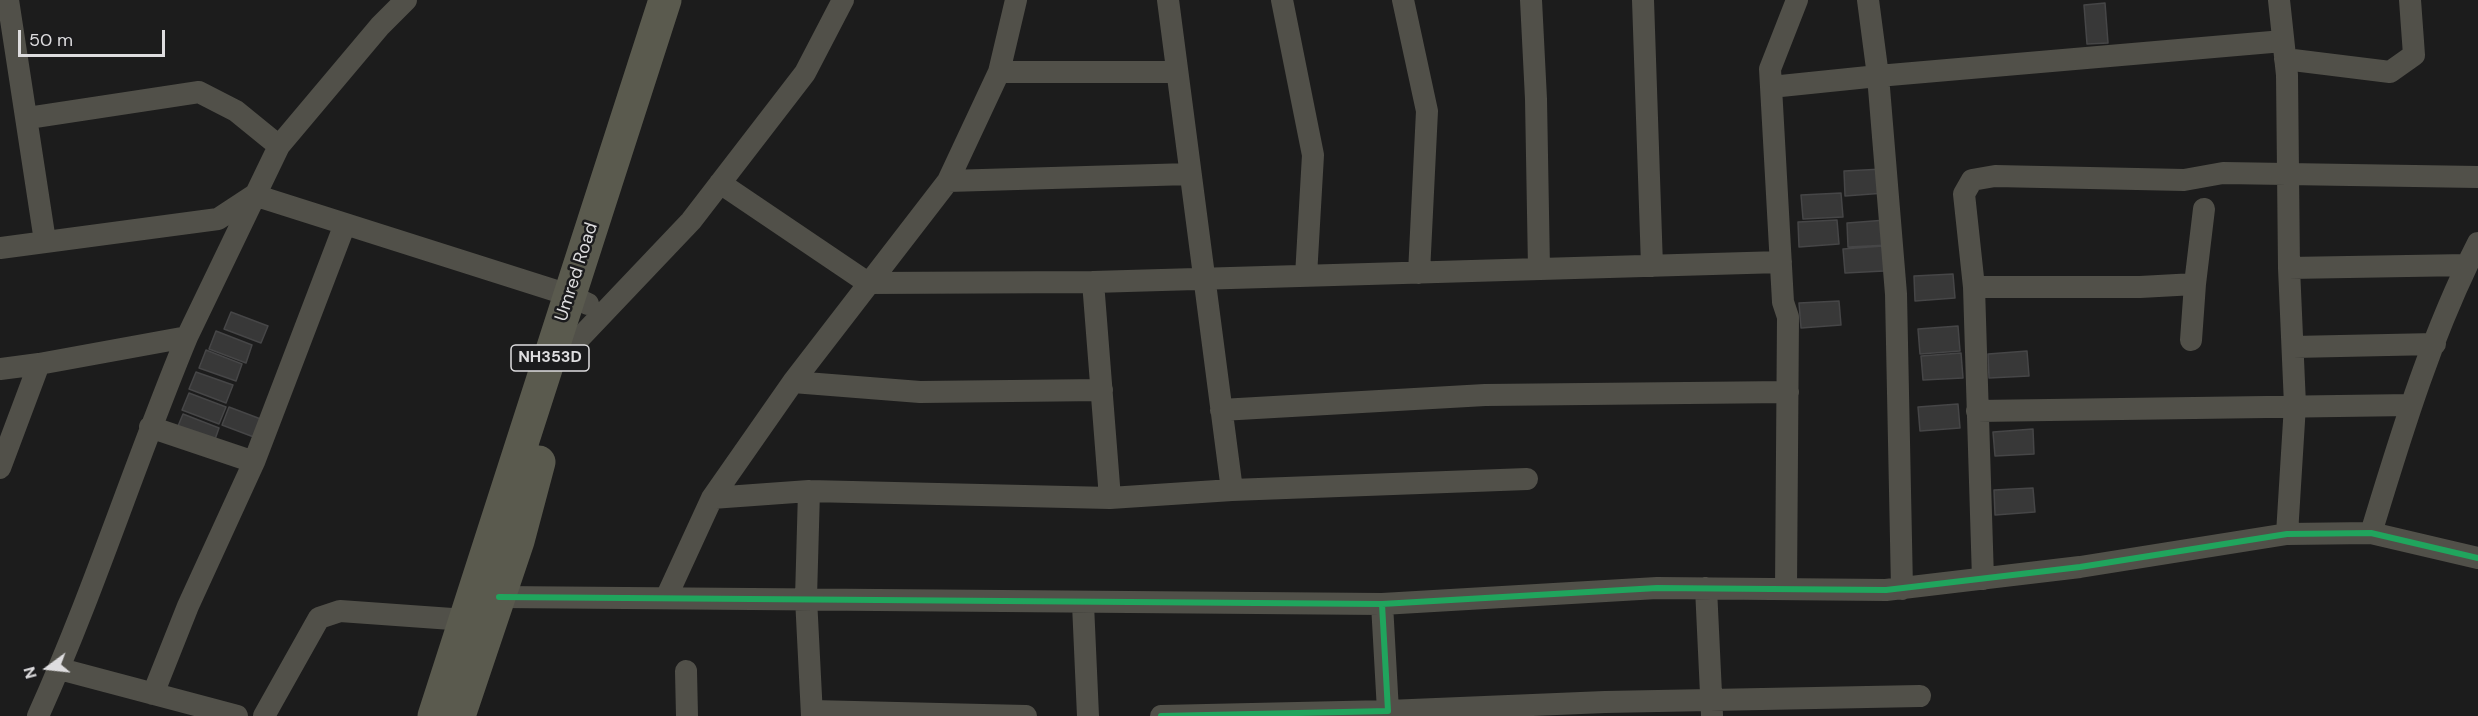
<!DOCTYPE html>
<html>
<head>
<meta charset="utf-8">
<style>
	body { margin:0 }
	#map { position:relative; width:2478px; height:716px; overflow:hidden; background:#1c1c1c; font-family:"DM Sans",sans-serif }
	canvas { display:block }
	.north { position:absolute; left:18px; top:638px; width:60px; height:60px; -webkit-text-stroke:4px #1b1b1d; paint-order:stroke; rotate:255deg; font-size:16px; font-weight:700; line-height:24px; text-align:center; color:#dedddf }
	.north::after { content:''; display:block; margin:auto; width:21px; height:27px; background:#dedddf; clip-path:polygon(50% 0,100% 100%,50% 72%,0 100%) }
	.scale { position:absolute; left:18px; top:30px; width:147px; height:27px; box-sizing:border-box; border:3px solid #dedddf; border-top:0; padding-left:8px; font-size:18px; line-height:21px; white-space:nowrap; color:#dedddf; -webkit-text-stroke:4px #1b1b1d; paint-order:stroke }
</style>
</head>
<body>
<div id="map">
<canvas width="2478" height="716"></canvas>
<div class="north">N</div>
<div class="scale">50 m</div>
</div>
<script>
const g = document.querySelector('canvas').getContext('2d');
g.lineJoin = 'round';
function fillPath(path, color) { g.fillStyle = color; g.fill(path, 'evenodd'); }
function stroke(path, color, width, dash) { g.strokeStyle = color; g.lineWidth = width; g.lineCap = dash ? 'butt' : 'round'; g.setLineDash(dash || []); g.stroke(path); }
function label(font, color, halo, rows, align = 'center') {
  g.font = font + ' "DM Sans",sans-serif'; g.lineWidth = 5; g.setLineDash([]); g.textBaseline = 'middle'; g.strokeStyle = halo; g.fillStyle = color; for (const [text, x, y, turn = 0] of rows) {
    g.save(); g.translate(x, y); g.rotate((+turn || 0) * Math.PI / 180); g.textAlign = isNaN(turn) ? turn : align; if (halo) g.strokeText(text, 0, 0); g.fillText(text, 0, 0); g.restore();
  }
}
const building = new Path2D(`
	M2105 3 2108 43 2087 44 2084 5Z
	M1883 169 1885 193 1845 196 1844 171Z
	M1841 193 1843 217 1803 219 1801 195Z
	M1837 220 1839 244 1799 247 1798 222Z
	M1886 220 1888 245 1848 247 1847 223Z
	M1883 246 1884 271 1845 273 1843 249Z
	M1953 274 1955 298 1915 301 1914 276Z
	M1839 301 1841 325 1801 328 1799 303Z
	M231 312 268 326 261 343 224 329Z
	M1958 326 1960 351 1920 354 1918 329Z
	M216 331 252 345 246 363 209 349Z
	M206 350 242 364 236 381 199 368Z
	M2027 351 2029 376 1989 378 1988 354Z
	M1961 353 1963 378 1923 380 1921 356Z
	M196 372 233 385 226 403 189 389Z
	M189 393 226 407 219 424 182 410Z
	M1958 404 1960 428 1920 431 1918 407Z
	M229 407 266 421 259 439 222 425Z
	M183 414 219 428 213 445 176 431Z
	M2033 429 2034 454 1995 456 1993 432Z
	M2033 488 2035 512 1995 515 1994 490Z`);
fillPath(building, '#383838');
stroke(building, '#464647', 1.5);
stroke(new Path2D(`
	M8 0 45 241
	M1016 0 999 72H1177
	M1168 0 1232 490 1527 479
	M1282 0 1313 155 1306 276
	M1403 0 1427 111 1419 273
	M1531 0 1536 99 1539 269
	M1643 0 1652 266
	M2279 0 2287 75 2289 268 2295 405 2287 534
	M2285 59 2390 72 2414 55 2410 0
	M1771 87 1878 76 1868 0
	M28 118 199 92 236 111 279 146 187 337
	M279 146 380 26 406 0
	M948 181 1190 174
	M254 195 569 295 588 304
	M0 248 218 219 253 196
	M2289 268 2467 265
	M1093 282 1781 262
	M1974 287H2140L2195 284 2204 209
	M557 336 575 343 691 221 805 73 843 0
	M2191 340 2195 284
	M2293 347 2435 344
	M0 369 39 364 0 468
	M793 382 920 392 1102 390
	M1221 410 1485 395 1788 392
	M1977 411 2411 405
	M150 427 254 462 345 224
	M809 491 806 598 812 716
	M712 498 809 491 1110 498 1093 282 868 283 720 183
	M1110 498 1232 490
	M2371 533C2401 435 2431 335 2478 243
	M1983 579 1974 287 1964 194 1972 180 1995 176 2184 180 2223 173 2478 177
	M1706 588 1712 715
	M1786 589 1788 317 1783 302 1770 69 1797 0
	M1902 589 1896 294 1878 76 2283 41
	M499 597C793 598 1087 604 1382 604L1388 711 1161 716
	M666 598 712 498 793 382 948 181 999 72
	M1083 604 1088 716
	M1382 604 1657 588 1886 590 2080 567 2287 534 2371 533 2478 558
	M60 669 237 716
	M686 671 687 716
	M153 694 188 606 254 462
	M812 711 1026 716
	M38 716C94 592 135 462 187 337L39 364
	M264 716 319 618 340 611 466 620
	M1388 716V711L1605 702 1920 696`), '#515049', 22);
stroke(new Path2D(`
	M434 716 665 0
	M459 716 518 541 539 462`), '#5a5a4e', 33);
stroke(new Path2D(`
	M499 597C793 598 1087 604 1382 604L1388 711 1161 716
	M1382 604 1657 588 1886 590 2080 567 2287 534 2371 533 2478 558`), '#20a55d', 6);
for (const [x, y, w] of [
	[550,358,78]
]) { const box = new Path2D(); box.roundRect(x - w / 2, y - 13, w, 26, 4.5); g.fillStyle = '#1b1b1d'; g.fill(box); stroke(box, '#dedddf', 1.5); }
label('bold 16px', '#dedddf', null, [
	["NH353D",550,358]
]);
label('18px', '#dedddf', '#1b1b1d', [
	["Umred Road",577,272,-72]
]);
</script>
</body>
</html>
